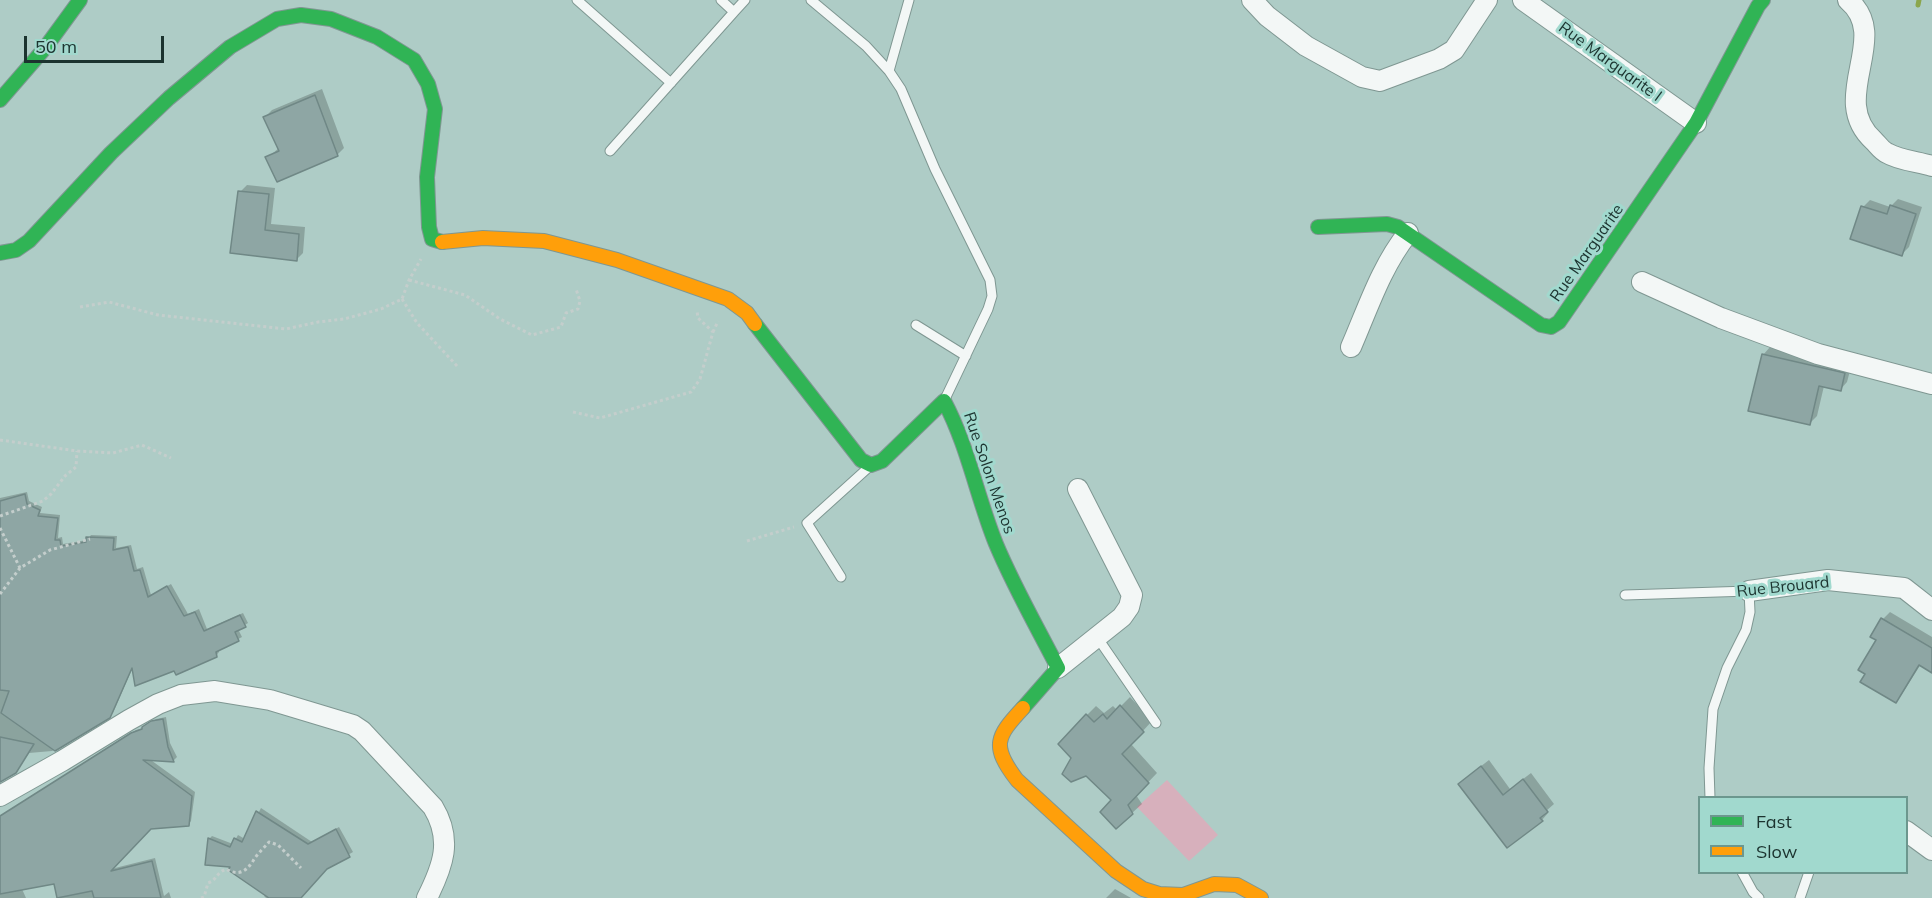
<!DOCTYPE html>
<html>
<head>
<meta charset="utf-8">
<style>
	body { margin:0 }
	#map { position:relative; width:1932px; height:898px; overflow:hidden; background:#aeccc6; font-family:Mulish,sans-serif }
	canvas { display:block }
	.legend { position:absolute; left:1698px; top:796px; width:210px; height:78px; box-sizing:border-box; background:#a1d9ce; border:2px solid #6c978e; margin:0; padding:8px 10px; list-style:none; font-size:18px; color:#1c332f }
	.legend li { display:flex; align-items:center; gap:12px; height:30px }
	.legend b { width:30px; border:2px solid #6c978e }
	.scale { position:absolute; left:24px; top:36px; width:140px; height:27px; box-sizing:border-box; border:3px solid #1c332f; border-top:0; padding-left:8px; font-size:18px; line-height:21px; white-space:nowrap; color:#1c332f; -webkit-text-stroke:4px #a1d9ce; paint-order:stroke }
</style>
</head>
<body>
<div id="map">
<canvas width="1932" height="898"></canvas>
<ul class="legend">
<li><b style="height:8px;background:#30b455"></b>Fast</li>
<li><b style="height:8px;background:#ff9f0a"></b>Slow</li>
</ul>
<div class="scale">50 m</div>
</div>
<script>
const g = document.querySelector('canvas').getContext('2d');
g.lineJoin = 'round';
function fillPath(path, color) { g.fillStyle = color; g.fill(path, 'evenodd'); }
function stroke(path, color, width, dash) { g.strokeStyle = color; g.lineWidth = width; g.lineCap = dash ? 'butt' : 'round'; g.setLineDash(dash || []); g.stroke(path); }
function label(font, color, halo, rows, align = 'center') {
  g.font = font + ' Mulish,sans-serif'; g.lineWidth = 6; g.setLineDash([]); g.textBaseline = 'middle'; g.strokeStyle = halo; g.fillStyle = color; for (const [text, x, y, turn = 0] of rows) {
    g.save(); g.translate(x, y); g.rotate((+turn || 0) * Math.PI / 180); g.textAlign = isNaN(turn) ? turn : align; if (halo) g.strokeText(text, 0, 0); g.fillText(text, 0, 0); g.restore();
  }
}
fillPath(new Path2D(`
	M1167 780 1218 835 1189 861 1137 807Z`), '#d7b0bc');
fillPath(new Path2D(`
	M322 89 344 148 337 155 267 158 279 148 265 117 272 110Z
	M247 185 275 188 271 224 305 227 303 253 296 260 231 251 240 192Z
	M1898 199 1922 207 1909 247 1902 254 1863 207 1870 200 1890 207Z
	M1770 347 1851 367 1847 382 1840 390 1824 386 1817 416 1810 423 1763 355Z
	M27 492 29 501 42 507 40 513 60 515 58 538 62 537 63 544 87 540 91 535 117 536 116 548 131 545 137 569 143 567 151 595 171 584 188 614 199 609 207 629 243 613 248 623 238 629 242 637 219 649V652L216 656 175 669 133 667 113 713 109 716 52 751 29 753 15 772 0 781V498Z
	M1890 612 1932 637V671L1921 664 1902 694 1896 701 1878 640 1872 636 1883 619Z
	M1130 697 1152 721 1131 744 1157 773 1136 795 1142 804 1132 813 1113 800 1073 758 1087 715 1096 706 1104 713 1113 706 1117 710Z
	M166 717 170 743 177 757 174 760 148 758 195 792 191 821 188 825 150 828 111 869 155 858 164 896 169 892 171 898H59L55 882 22 889 26 898H0V817L136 730 143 728 156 719Z
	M1489 760 1510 789 1531 773 1554 804 1546 811 1548 813 1542 820 1467 777Z
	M261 808 312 842 339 827 353 852 327 867 301 898H266L264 896 266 894 232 866 209 839 212 836 233 844 238 835 245 839Z
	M1115 889 1131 898H1106Z`), '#0003');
stroke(new Path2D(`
	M1918 5 1919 0`), '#8ba64c', 5);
const building = new Path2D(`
	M315 95 338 156 277 182 265 157 279 151 263 117Z
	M238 191 269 194 265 230 299 234 297 261 230 253Z
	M1890 205 1916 214 1902 256 1850 239 1861 206 1887 214Z
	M1762 354 1845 373 1841 391 1819 386 1810 425 1748 411Z
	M25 494 27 504 40 510 38 516 58 518 55 540H60L61 546 86 542V537L114 538 113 550 128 547 134 571 140 570 148 597 167 586 184 616 195 612 204 631 240 615 246 627 235 632 239 641 216 652 217 657 176 675 174 671 135 686 132 668 110 718 55 751 1 713 9 691 0 690V501Z
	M1881 618 1932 648V673L1919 665 1896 703 1860 682 1865 674 1858 670 1876 640 1870 637Z
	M1120 705 1144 732 1122 754 1149 783 1128 805 1133 814 1116 829 1100 812 1111 800 1086 776 1071 782 1062 774 1071 758 1058 744 1086 714 1094 722 1103 714 1107 719Z
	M163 719 168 747 174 762 143 760 192 796 189 826 151 829 111 871 152 861 161 898H94L92 891 57 898 54 884 0 894V816L131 733 142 729V727L151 721Z
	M0 737 34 744 16 773 0 782Z
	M1481 766 1503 795 1523 779 1548 812 1540 818 1543 821 1507 848 1458 784Z
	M256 811 308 844 336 829 350 857 327 869 301 898H269L228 870 230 867 205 865 208 838 230 847 234 838 242 842Z`);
fillPath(building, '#8ea6a4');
stroke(building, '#708886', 1.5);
const lane = new Path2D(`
	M577 0 671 83
	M721 0 734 12 745 0
	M811 0 866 46 889 71 901 89 935 169 990 280 992 296 988 309 945 399
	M889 71 909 0
	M610 151 734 12
	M916 325 966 356
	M841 577 807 523 869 467
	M1625 595 1749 591 1750 612 1746 630 1727 668 1713 709 1709 768 1710 798
	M1097 637 1156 723
	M1742 872 1753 892 1759 898
	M1800 898 1809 872`);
const street = new Path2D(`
	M1252 0 1267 16 1306 46 1362 77 1380 81 1439 59 1454 50 1487 0
	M1523 0 1696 123
	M1848 0C1893 38 1826 98 1874 141 1878 145 1882 151 1887 153 1898 160 1919 162 1932 166
	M1642 282 1721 318 1818 354 1932 384
	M1351 347C1368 308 1381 267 1408 233
	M1749 591 1828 580 1904 588 1932 610
	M1058 668 1122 617 1129 607 1132 595 1078 489
	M0 796 62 761 129 720 158 704 181 695 215 691 270 700 353 725 362 731 433 807C453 840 443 866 427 898
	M1906 831 1932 850`);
const fast = new Path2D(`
	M0 100 45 48 80 0
	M1318 227 1387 224 1398 227 1541 325 1551 327 1559 322 1696 123 1758 6 1763 0
	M0 253 16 250 29 241 111 153 169 98 230 47 277 19 301 15 331 19 377 37 414 60 428 84 435 109 427 177 429 227 432 239 442 242
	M755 324 861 460 871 465 882 461 944 401C968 446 977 497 996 544 1014 587 1037 627 1058 668L1023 708`);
const slow = new Path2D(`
	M442 242 483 238 544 241 617 260 728 299 747 313 755 324
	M1023 708C996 737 991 746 1017 780L1116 871 1143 889 1159 894 1183 895 1214 884 1237 885 1261 898`);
stroke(lane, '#7f9792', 11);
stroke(street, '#7f9792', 22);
stroke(fast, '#7f9792', 16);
stroke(slow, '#7f9792', 16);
stroke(new Path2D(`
	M409 280 465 295 500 319 532 335 561 327 566 313 578 309 580 301 576 289
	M402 299 417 323 458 367
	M80 307 109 302 158 315 286 329 318 322 344 319 381 309 402 299 409 280 421 259
	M713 332 718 321
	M573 412 600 418 691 392 700 379 713 332 698 318 697 311
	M0 440 77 451 113 453 142 445 171 458
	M0 516 43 501 51 494 65 476 76 467 77 451
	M0 528 20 568
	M747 541 794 527
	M0 594 20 568 50 550 90 539
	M201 898 204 897 208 883C217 880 216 873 226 869 238 876 246 872 253 861 257 854 264 848 269 842L278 845 301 868`), '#c4cecc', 3, [3, 3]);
stroke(lane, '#f3f7f6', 9);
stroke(street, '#f3f7f6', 20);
stroke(fast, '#30b455', 14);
stroke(slow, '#ff9f0a', 14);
label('16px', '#1c332f', '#a1d9ce', [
	["Rue Marguarite I",1610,62,36],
	["Rue Marguarite",1587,253,-55],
	["Rue Solon Menos",989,473,71],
	["Rue Brouard",1783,587,-6]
]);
</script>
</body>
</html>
